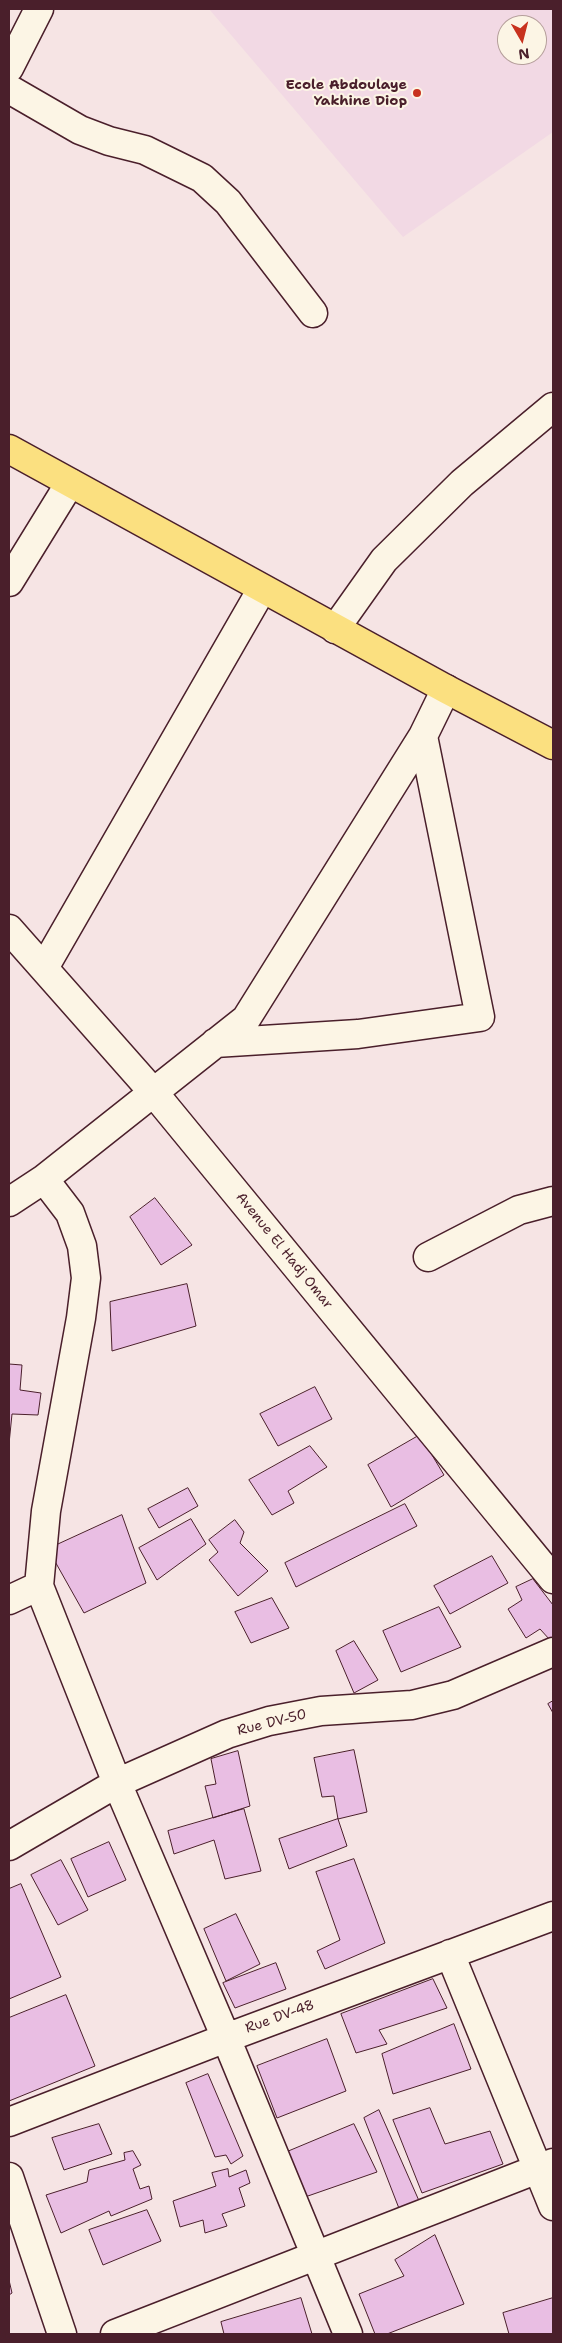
<!DOCTYPE html>
<html>
<head>
<meta charset="utf-8">
<style>
	body { margin:0 }
	#map { position:relative; width:562px; height:2343px; overflow:hidden; background:#f6e4e4; font-family:"Shantell Sans",sans-serif }
	canvas { display:block }
	.frame { position:absolute; inset:0; border:10px solid #4a1f2b; pointer-events:none }
	.north { position:absolute; left:497px; top:15px; width:50px; height:50px; box-sizing:border-box; background:#fcf5e5; border:1px solid #b59f9b; border-radius:50%; rotate:172deg; font-size:14px; font-weight:700; line-height:20px; text-align:center; color:#4a1f2b }
	.north::after { content:''; display:block; margin:auto; width:18px; height:22px; background:#c8321e; clip-path:polygon(50% 0,100% 100%,50% 72%,0 100%) }
</style>
</head>
<body>
<div id="map">
<canvas width="562" height="2343"></canvas>
<div class="frame"></div>
<div class="north">N</div>
</div>
<script>
const g = document.querySelector('canvas').getContext('2d');
g.lineJoin = 'round';
function fillPath(path, color) { g.fillStyle = color; g.fill(path, 'evenodd'); }
function stroke(path, color, width, dash) { g.strokeStyle = color; g.lineWidth = width; g.lineCap = dash ? 'butt' : 'round'; g.setLineDash(dash || []); g.stroke(path); }
function label(font, color, halo, rows, align = 'center') {
  g.font = font + ' "Shantell Sans",sans-serif'; g.lineWidth = 4; g.setLineDash([]); g.textBaseline = 'middle'; g.strokeStyle = halo; g.fillStyle = color; for (const [text, x, y, turn = 0] of rows) {
    g.save(); g.translate(x, y); g.rotate((+turn || 0) * Math.PI / 180); g.textAlign = isNaN(turn) ? turn : align; if (halo) g.strokeText(text, 0, 0); g.fillText(text, 0, 0); g.restore();
  }
}
fillPath(new Path2D(`
	M209 9H553V132L403 237ZM507 25H537V55H507Z`), '#f2d9e4');
const building = new Path2D(`
	M155 1198 192 1245 161 1265 130 1217Z
	M187 1284 196 1326 112 1351 110 1302Z
	M9 1364 22 1365 20 1390 41 1393 38 1415 12 1414 9 1444Z
	M315 1387 332 1419 278 1446 260 1414Z
	M420 1435 444 1475 391 1507 368 1465Z
	M310 1446 327 1467 288 1491 294 1503 272 1515 249 1480Z
	M188 1488 198 1506 159 1528 148 1509Z
	M405 1504 417 1526 296 1587 285 1563Z
	M122 1515 146 1583 84 1613 48 1549Z
	M191 1519 206 1544 157 1580 139 1548Z
	M235 1520 244 1532 240 1543 268 1571 238 1596 209 1560 218 1552 209 1540Z
	M492 1556 508 1583 450 1614 434 1586Z
	M533 1579 553 1605V1638L550 1640 540 1629 526 1638 508 1609 522 1600 516 1587Z
	M272 1598 289 1628 251 1643 235 1612Z
	M439 1607 461 1647 401 1672 383 1631Z
	M354 1641 378 1680 354 1693 336 1651Z
	M553 1701V1713L548 1704Z
	M354 1750 367 1812 338 1819 334 1796 322 1797 314 1758Z
	M238 1751 250 1806 213 1818 205 1786 216 1784 211 1759Z
	M244 1809 261 1871 225 1879 214 1840 174 1854 168 1831Z
	M338 1819 347 1846 289 1869 279 1839Z
	M109 1842 126 1880 88 1897 71 1859Z
	M354 1859 385 1943 325 1969 317 1951 340 1940 316 1872Z
	M61 1860 88 1910 58 1925 31 1875Z
	M21 1884 61 1977 9 1999V1889Z
	M236 1914 260 1964 226 1981 204 1929Z
	M276 1963 286 1989 235 2008 223 1983Z
	M433 1979 447 2008 379 2030 387 2044 356 2053 341 2014Z
	M66 1995 95 2066 9 2101V2018Z
	M454 2024 471 2069 393 2094 382 2054Z
	M327 2039 346 2091 277 2118 257 2066Z
	M208 2074 243 2156 231 2164 226 2155 215 2157 186 2083Z
	M430 2108 445 2144 490 2131 503 2164 422 2193 393 2120Z
	M379 2110 420 2203 400 2211 364 2118Z
	M99 2124 112 2154 64 2170 52 2138Z
	M354 2124 377 2172 305 2197 287 2152Z
	M133 2151 141 2165 133 2169 140 2189 149 2186 152 2199 111 2216 109 2211 61 2233 46 2195 87 2182 89 2170 125 2160 124 2153Z
	M228 2169 229 2177 246 2170 250 2183 239 2188 245 2206 222 2214 227 2226 205 2233 203 2220 180 2227 173 2201 216 2186 212 2173Z
	M147 2210 161 2241 103 2265 89 2230Z
	M435 2235 464 2304 387 2334H375L359 2294 404 2276 395 2260Z
	M9 2280 12 2293 9 2295Z
	M301 2298 312 2334H224L221 2322Z
	M553 2298V2334H509L503 2313Z`);
fillPath(building, '#e9bee3');
stroke(building, '#4a1f2b', 1);
const minor = new Path2D(`
	M9 68 39 9
	M9 89 80 130 109 141 145 150 202 178 228 202 313 313
	M9 582 70 483
	M335 629 384 560 462 483 553 407
	M9 929 154 1093 553 1579
	M44 968 262 589
	M215 1043 358 1034 480 1017 423 736
	M9 1202 44 1179
	M428 1257 519 1210 553 1201
	M9 1600 39 1586
	M9 1846 117 1783 227 1734 269 1721 321 1711 412 1705 453 1695 553 1652
	M450 1954 553 2206
	M9 2122 226 2038 553 1916
	M9 2177 62 2334
	M115 2334 553 2163
	M348 2334 226 2038 117 1783 39 1586 46 1511 81 1318 86 1278 82 1246 70 1213 44 1179 246 1019 423 736 446 689`);
const major = new Path2D(`
	M9 449 446 689 553 745`);
stroke(minor, '#4a1f2b', 31);
stroke(major, '#4a1f2b', 31);
stroke(minor, '#fcf5e5', 28);
stroke(major, '#fbe080', 28);
for (const [x, y, r, color] of [
	[417,93,5,"#c8321e"]
]) { const dot = new Path2D(); dot.arc(x, y, r, 0, 2 * Math.PI); g.fillStyle = color; g.fill(dot); stroke(dot, '#fcf5e5', 2); }
label('bold 14px', '#4a1f2b', '#fcf5e5', [
	["Ecole Abdoulaye",407,85],
	["Yakhine Diop",407,101]
], 'right');
label('14px', '#4a1f2b', '#fcf5e5', [
	["Avenue El Hadj Omar",284,1251,51],
	["Rue DV-50",272,1723,-14],
	["Rue DV-48",280,2017,-20]
]);
</script>
</body>
</html>
